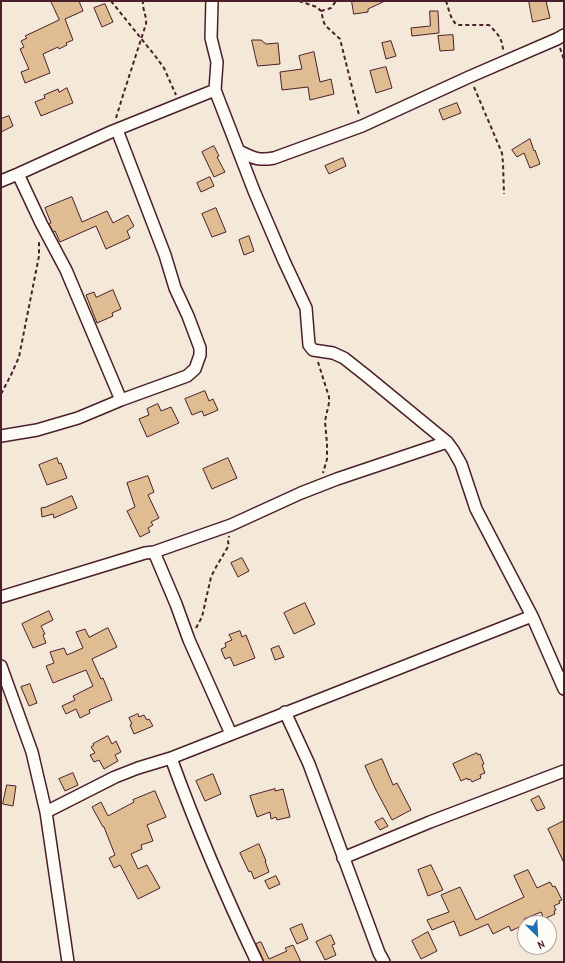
<!DOCTYPE html>
<html>
<head>
<meta charset="utf-8">
<style>
	body { margin:0 }
	#map { position:relative; width:565px; height:963px; overflow:hidden; background:#f4e9d8; font-family:"Patrick Hand",sans-serif }
	canvas { display:block }
	.frame { position:absolute; inset:0; border:2px solid #4a1f2b; pointer-events:none }
	.north { position:absolute; left:517px; top:915px; width:40px; height:40px; box-sizing:border-box; background:#fdfcf7; border:1px solid #b5a4a5; border-radius:50%; rotate:156deg; font-size:11px; font-weight:700; line-height:16px; text-align:center; color:#4a1f2b }
	.north::after { content:''; display:block; margin:auto; width:14px; height:18px; background:#1f6fb2; clip-path:polygon(50% 0,100% 100%,50% 72%,0 100%) }
</style>
</head>
<body>
<div id="map">
<canvas width="565" height="963"></canvas>
<div class="frame"></div>
<div class="north">N</div>
</div>
<script>
const g = document.querySelector('canvas').getContext('2d');
g.lineJoin = 'round';
function fillPath(path, color) { g.fillStyle = color; g.fill(path, 'evenodd'); }
function stroke(path, color, width, dash) { g.strokeStyle = color; g.lineWidth = width; g.lineCap = dash ? 'butt' : 'round'; g.setLineDash(dash || []); g.stroke(path); }
const building = new Path2D(`
	M51 1H79L83 11 65 19 73 40 66 43 67 45 59 49 58 47 43 54 50 73 25 83 21 72 29 69 20 49 24 47 21 41 27 38 25 36 59 20Z
	M352 1H385L368 9V12L354 14Z
	M529 1H546L550 18 533 22Z
	M105 4 113 22 102 27 94 8Z
	M430 11H438L439 33 412 36 411 28 430 26Z
	M453 35 454 50 440 51 438 36Z
	M252 40H261L266 44 278 43 280 64 258 66Z
	M391 41 396 56 386 59 382 43Z
	M314 52 320 82 331 79 334 94 310 100 308 87 282 90 280 72 302 69 299 56Z
	M386 67 392 88 376 93 370 71Z
	M67 88 73 103 65 106 41 116 35 102 45 98 44 95 58 89 59 92Z
	M457 103 461 113 443 120 439 110Z
	M9 116 13 126 1 132V119Z
	M530 139 534 151 535 150 540 164 530 168 524 153 517 157 512 150Z
	M214 146 219 156 217 157 225 172 214 177 202 152Z
	M343 158 346 166 329 174 325 166Z
	M210 177 214 186 201 192 197 183Z
	M72 197 82 222 107 211 113 223 128 215 134 226 127 231 130 238 106 249 96 226 60 242 55 231 53 232 49 224 51 223 45 208Z
	M216 208 226 232 212 237 202 214Z
	M249 236 254 251 244 255 239 240Z
	M113 290 121 309 112 313 113 316 97 323 86 295 94 292 96 297Z
	M205 391 209 401 213 399 218 410 204 416 202 411 192 415 185 399Z
	M158 404 161 411 171 407 179 423 147 437 139 419 149 415 147 409Z
	M57 458 59 464 61 463 67 478 47 485 39 465Z
	M228 458 237 478 212 489 203 469Z
	M148 476 154 492 148 495 159 518 151 522 153 525 148 528 150 532 140 537 127 511 135 507 127 483Z
	M72 496 77 508 54 518 53 514 42 517 41 508 46 507Z
	M242 558 249 571 238 577 231 563Z
	M305 603 315 624 294 634 284 613Z
	M49 611 53 620 41 626 45 634 43 635 46 643 33 648 22 624Z
	M108 628 117 647 92 659 101 679 103 678 112 700 89 710 90 713 80 718 76 709 66 714 62 706 75 700 73 696 93 686 86 670 53 683 46 666 54 663 50 652 64 648 67 655 83 648 76 632 85 629 89 637Z
	M240 631 242 637 246 635 255 658 234 666 230 657 225 659 221 649 226 647 225 643 232 640 229 635Z
	M279 646 284 657 275 660 271 649Z
	M30 684 37 703 29 706 21 687Z
	M138 714 139 717 144 715 147 720 149 719 153 726 134 734 130 725 132 724 129 718Z
	M108 736 112 744 116 741 121 752 115 755 118 761 104 769 99 760 94 762 90 755 95 753 91 747 94 745 93 744Z
	M477 753 478 755 480 754 484 764 482 765 485 773 480 775 481 778 472 782 470 779 468 780 467 778 461 781 453 764Z
	M382 759 393 785 397 783 411 810 392 820 375 788 365 766Z
	M73 773 78 785 65 791 59 779Z
	M213 774 221 794 205 801 196 781Z
	M7 785 16 786 13 806 3 804Z
	M275 789V791L283 789 290 817 277 820 276 817 271 819 270 812 257 817 250 796Z
	M155 791 166 817 147 825 153 841 141 845 142 849 131 854 138 869 147 865 160 888 138 899 120 865 114 868 109 858 115 855 104 827H103L92 807 101 802 108 816 134 802 133 800Z
	M539 796 545 808 537 811 531 800Z
	M383 818 388 826 380 830 375 822Z
	M564 821V863L548 829Z
	M259 844 266 861H265L269 872 254 879 251 871 249 872 240 853Z
	M431 865 443 890 428 896 418 870Z
	M528 870 537 888 550 882 553 887 555 886 562 900 559 901 560 903 554 906 556 910 554 911 555 914 544 919 541 912 524 919 526 923H525V924L511 931 509 926 493 934 488 924 460 936 454 921 432 930 427 920 449 912 441 895 460 887 476 920 524 897 514 876Z
	M276 876 280 884 269 889 265 881Z
	M302 924 308 939 297 944 290 929Z
	M428 932 437 951 421 959 412 941Z
	M331 935 335 944 332 945 336 955 325 960 316 942Z
	M261 942 269 959 287 951 285 948 293 945 301 962H264L256 944Z`);
fillPath(building, '#dfbc91');
stroke(building, '#4a1f2b', 1);
const minor = new Path2D(`
	M212 1 211 38 217 62 215 90 254 191 284 261 306 308 309 345 313 350 333 353 344 358 368 377 447 442 453 450 461 464 476 509 532 616 564 689
	M239 151C253 158 258 161 274 158L362 126 469 77 557 39 564 35
	M18 174 41 223 66 270 121 400
	M1 181 18 174 113 131 215 90
	M1 436 37 430 78 418 121 400 187 376 195 369 200 355V348L188 316 175 288 165 255 117 130
	M154 552 231 525 301 493 337 479 447 442
	M1 597 145 553 154 552 176 604 189 640 231 734
	M1 666 32 752 46 812 68 962
	M285 712 309 764 379 953 384 962
	M171 758C196 827 225 895 257 962
	M46 812 115 777 138 768 171 758 532 616
	M343 858 430 822 564 771`);
stroke(minor, '#4a1f2b', 14);
stroke(new Path2D(`
	M111 1 156 57 164 68 176 95
	M299 1 317 7 321 11 324 23 327 27 340 39 359 115
	M446 1C449 9 450 19 457 25H489C498 34 503 39 503 52
	M321 11 331 8 336 1
	M560 48 564 60
	M474 87 502 153 503 163 504 194
	M116 118 124 92 146 24C147 16 142 9 143 1
	M318 362 329 397V403L325 421 327 444V459L323 473
	M1 394 11 375 19 357 39 256V242
	M196 628 202 617 211 577 216 567 229 545 228 542 229 536`), '#4a1f2b', 2, [4, 3]);
stroke(minor, '#fdfcf7', 11);
</script>
</body>
</html>
